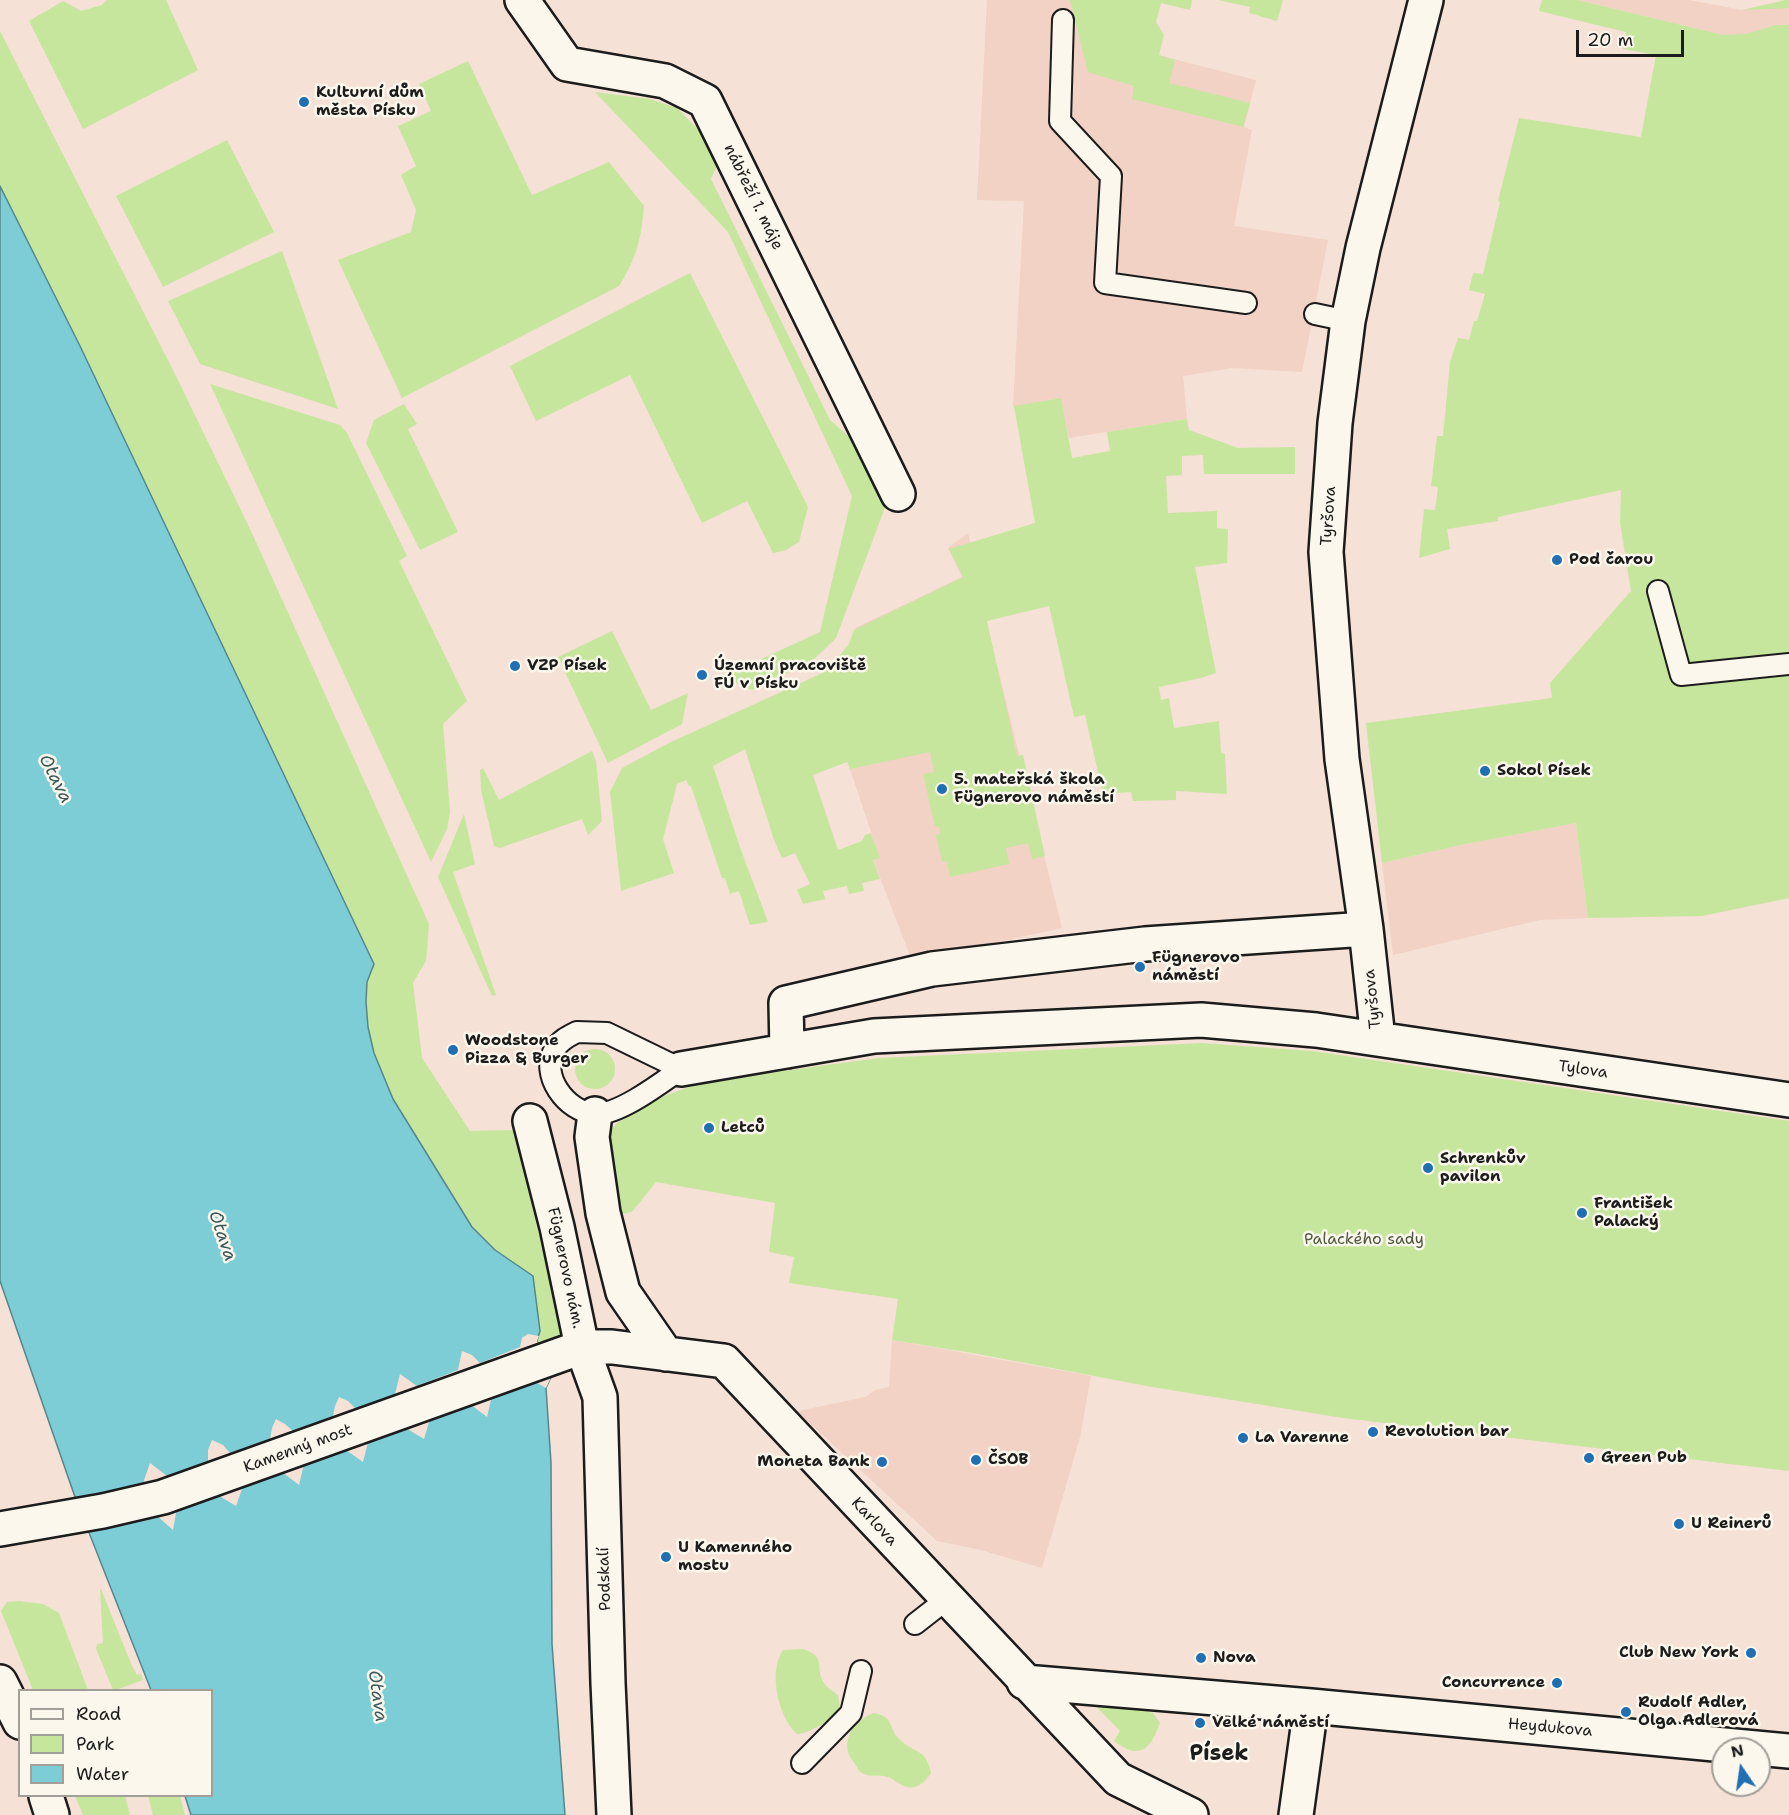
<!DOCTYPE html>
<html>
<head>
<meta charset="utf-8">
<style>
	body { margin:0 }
	#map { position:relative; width:1789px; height:1815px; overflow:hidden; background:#f5e1d5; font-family:"Shantell Sans",sans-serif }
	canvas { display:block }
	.legend { position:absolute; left:18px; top:1689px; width:195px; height:108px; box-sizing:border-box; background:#fbf7ec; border:2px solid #a29f99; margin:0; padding:8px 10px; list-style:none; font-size:18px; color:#1c1c1c }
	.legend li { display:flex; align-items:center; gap:12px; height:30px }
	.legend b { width:30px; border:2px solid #a29f99 }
	.north { position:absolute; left:1711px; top:1737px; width:60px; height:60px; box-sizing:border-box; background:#fbf7ec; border:2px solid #a29f99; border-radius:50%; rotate:347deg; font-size:16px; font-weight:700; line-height:24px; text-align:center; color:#1c1c1c }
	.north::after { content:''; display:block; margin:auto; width:21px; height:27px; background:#1f6fb2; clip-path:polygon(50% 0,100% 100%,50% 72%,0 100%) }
	.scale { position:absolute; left:1576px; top:30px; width:108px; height:27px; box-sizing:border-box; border:3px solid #1c1c1c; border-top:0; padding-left:8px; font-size:18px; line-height:21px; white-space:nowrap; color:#1c1c1c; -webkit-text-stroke:4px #fbf7ec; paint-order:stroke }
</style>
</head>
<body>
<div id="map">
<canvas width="1789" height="1815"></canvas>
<ul class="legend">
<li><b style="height:8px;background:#fbf7ec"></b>Road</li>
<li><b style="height:16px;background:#c6e69e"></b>Park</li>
<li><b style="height:16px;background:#7ccdd6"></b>Water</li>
</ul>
<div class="north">N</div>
<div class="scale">20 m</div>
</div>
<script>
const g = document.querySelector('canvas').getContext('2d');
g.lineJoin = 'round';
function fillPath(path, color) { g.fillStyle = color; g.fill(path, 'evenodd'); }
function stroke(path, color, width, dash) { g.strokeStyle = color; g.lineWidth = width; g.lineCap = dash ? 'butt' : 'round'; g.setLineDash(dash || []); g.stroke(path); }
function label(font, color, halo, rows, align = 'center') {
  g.font = font + ' "Shantell Sans",sans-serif'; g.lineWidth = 5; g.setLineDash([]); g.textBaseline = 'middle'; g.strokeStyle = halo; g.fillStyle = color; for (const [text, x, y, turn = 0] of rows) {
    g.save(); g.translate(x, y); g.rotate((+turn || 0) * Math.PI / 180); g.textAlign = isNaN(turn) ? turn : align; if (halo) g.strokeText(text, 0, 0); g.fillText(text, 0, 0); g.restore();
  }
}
fillPath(new Path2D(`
	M987 0H1071L1079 35 1256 80 1244 127 1252 130 1234 226 1328 240 1302 372 1232 368 1183 376 1187 419 1069 438 1060 398 1013 407 1024 201 977 200Z
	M1578 0H1689L1742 10 1789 0V34L1723 35Z
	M968 533 989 620 986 621 1062 928 912 961 873 859 879 856 834 721 822 672 827 670 850 644 855 628 962 577 948 548Z
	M1576 823 1588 918 1540 920 1393 955 1382 863 1461 845Z
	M892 1340 1091 1376 1080 1437 1042 1568 981 1550 937 1541 800 1414 798 1411 866 1397 875 1390 889 1387Z`), '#f1d2c4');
fillPath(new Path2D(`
	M107 0H166L198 70 83 129 29 21 63 1 81 11 102 5Z
	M1070 0H1192L1190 10 1161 3 1156 22 1164 35 1159 55 1175 60 1169 83 1250 103 1243 127 1132 99 1134 86 1088 72Z
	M1218 0H1283L1277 21 1249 13 1250 7Z
	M1542 0H1578L1723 35 1746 34 1776 25H1789V898L1702 916 1588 918 1576 823 1461 845 1382 863 1366 723 1552 698 1550 683 1631 591 1620 523 1621 490 1498 517V521L1447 529 1450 549 1419 558 1424 509 1435 510 1438 487 1431 486 1437 436H1443L1450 362 1458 338 1469 340 1474 321H1477L1485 294 1469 290 1473 273 1483 274 1500 202 1498 201 1519 118 1641 137 1656 55 1623 49 1626 32 1539 11Z
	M1786 0H1789V8L1742 10Z
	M0 31 175 374 251 531 429 924 426 961 413 983 422 1058 470 1131 517 1130 522 1166 565 1338 541 1348 537 1341 533 1276 495 1250 472 1227 393 1099 374 1053 368 1027 366 1002 367 982 374 964 80 346 0 186Z
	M468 61 532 195 609 162 644 206C641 240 637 257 619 286L402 398 338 260 411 232 416 210 401 175 416 166 398 126 431 111 419 84Z
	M595 92 650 99 677 108 722 154 711 179 830 420 876 460 889 497 836 638 811 662 752 690 722 677 820 632 852 496 728 232Z
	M227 140 274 232 163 287 116 196Z
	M282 251 338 409 200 364 168 301Z
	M690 273 808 507 799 542 786 550 773 553 747 501 702 523 630 375 536 421 510 366Z
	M210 384 340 425 347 433 407 556 399 561 467 701 443 724 450 812 447 829 431 862Z
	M1061 398 1072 458 1110 451 1107 432 1187 419 1189 430 1238 448 1295 447V474H1204L1203 455 1182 456V475L1166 476 1168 513 1217 511V528L1228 529 1227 563 1195 567 1216 673 1201 678 1159 687 1161 700 1169 698 1174 728 1219 721 1221 753 1225 754 1227 794 1176 791V800L1133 801 1131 792 1103 794 1085 715 1074 717 1049 606 987 621 1017 756 1023 755 1045 856 1032 859 1028 843 1006 848 1009 864 950 877 947 861 942 862 936 835 940 834 939 827H935L923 774 934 772 930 752 850 769 847 762 813 775 838 850 862 841 865 835 871 833 880 858 873 860 880 879 862 883 864 891 849 894 847 886 823 891 825 899 803 904 797 890 810 884 795 853 782 858 774 840 745 749 713 766 741 850 768 922 750 925 739 891 730 894 725 878H722L691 786H689L686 780 677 784 663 839 674 873 621 891 610 792 622 768 669 743 827 671 849 644 854 630 963 577 949 549 1035 523 1014 406Z
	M404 404 417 424 408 429 458 532 420 550 366 443 374 420Z
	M612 631 651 710 688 693 682 724 608 763 558 657Z
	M592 751 596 761 602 821 588 835 582 819 500 848 494 846 481 790 480 770 483 768 499 800Z
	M464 814 475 864 453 872 496 995 492 996 438 877Z
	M1202 1043 1312 1051 1789 1121V1471L1343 1418 1152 1387 978 1354 892 1340 898 1299 789 1283 794 1257 769 1252 775 1203 656 1182 632 1212 616 1215 605 1136 618 1122 664 1096 703 1082 878 1058Z
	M575 1069a20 20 0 1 1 40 0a20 20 0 1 1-40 0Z
	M101 1589 132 1666 137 1675 141 1674 143 1680 116 1690H113L96 1649 97 1644 103 1643 100 1590Z
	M19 1601 43 1604 59 1613 88 1690H33L1 1611 7 1602Z
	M803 1649C828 1658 814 1667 824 1683 827 1688 834 1692 838 1695 842 1715 837 1717 821 1725 812 1729 807 1733 797 1734 778 1718 768 1671 783 1650Z
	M1108 1700 1153 1713 1160 1723C1150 1751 1139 1760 1114 1741L1120 1731 1093 1703Z
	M874 1713C895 1717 888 1728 899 1739 915 1755 925 1746 931 1773 925 1782 916 1791 904 1786 898 1784 894 1779 888 1777 880 1774 868 1778 860 1772 858 1770 857 1767 855 1764 853 1761 849 1756 848 1752 844 1733 858 1719 874 1713Z
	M75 1796H125L130 1815H83Z
	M148 1796H180L185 1815H153Z`), '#c6e69e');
const water = new Path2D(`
	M0 186 80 346 374 964 367 982 366 1002 368 1027 374 1053 393 1099 472 1227 495 1250 533 1276 540 1331 537 1341 553 1373 546 1388 551 1463 552 1644 565 1815H191L185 1796H212V1690H151L75 1497 0 1281Z`);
fillPath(water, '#7ccdd6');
stroke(water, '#56868c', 1.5);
fillPath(new Path2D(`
	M528 1334 539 1336 537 1341 553 1373 546 1388 532 1380 492 1396 487 1417 470 1404 430 1419 424 1439 409 1430 408 1427 368 1442 363 1462 346 1450 304 1464 299 1485 282 1472 241 1486 242 1489 236 1506 221 1497 219 1493 177 1508 173 1530 156 1515 86 1532 72 1498 145 1484 144 1480 150 1463 167 1476 208 1461V1450L212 1440 223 1445 230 1453 270 1439 272 1428 276 1419 285 1424 293 1431 333 1416 335 1406 339 1397 348 1401 356 1409 395 1394 400 1374 417 1386 458 1370 462 1351 472 1355 480 1363 520 1347 522 1338Z`), '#f5e1d5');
const lane = new Path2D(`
	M1063 20 1060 121 1111 176 1105 283 1246 303
	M1315 314 1348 321
	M1658 591 1681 675 1789 664
	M577 1032 607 1033 681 1069C661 1083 619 1115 595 1114 566 1112 539 1074 555 1049 560 1040 569 1036 577 1032Z
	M915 1624 947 1599
	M802 1763 851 1713 861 1671`);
const street = new Path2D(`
	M522 0 567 64 665 81 705 101 898 494
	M1378 1039 1366 929 1342 759 1326 552 1335 423 1348 321 1363 248 1426 0
	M787 1051 786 1003 932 969 1145 944 1366 929
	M681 1069 874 1036 1201 1020 1316 1030 1789 1100
	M595 1114 592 1137 603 1213 623 1292 666 1354
	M530 1121 557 1227 582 1347 600 1397 608 1683 614 1815
	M0 1529 103 1511 163 1497 582 1347H612L724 1361 1118 1779 1191 1815
	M0 1682 20 1722
	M1024 1682 1311 1706 1789 1751
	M46 1796 52 1815
	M1296 1815 1311 1706`);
stroke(lane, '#1c1c1c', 24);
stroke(street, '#1c1c1c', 38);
stroke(lane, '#fbf7ec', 20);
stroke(street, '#fbf7ec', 33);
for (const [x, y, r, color] of [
	[304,102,6,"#1f6fb2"],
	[1557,560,6,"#1f6fb2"],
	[515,666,6,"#1f6fb2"],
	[702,675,6,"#1f6fb2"],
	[1485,771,6,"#1f6fb2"],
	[942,789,6,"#1f6fb2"],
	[1140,967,6,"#1f6fb2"],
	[453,1050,6,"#1f6fb2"],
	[709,1128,6,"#1f6fb2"],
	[1428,1168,6,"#1f6fb2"],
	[1582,1213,6,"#1f6fb2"],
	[1373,1432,6,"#1f6fb2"],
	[1243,1438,6,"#1f6fb2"],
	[1589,1458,6,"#1f6fb2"],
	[976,1460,6,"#1f6fb2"],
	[882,1462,6,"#1f6fb2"],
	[1679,1524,6,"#1f6fb2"],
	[666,1557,6,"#1f6fb2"],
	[1751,1653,6,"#1f6fb2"],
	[1201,1658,6,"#1f6fb2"],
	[1557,1683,6,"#1f6fb2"],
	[1626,1712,6,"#1f6fb2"],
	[1200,1723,6,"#1f6fb2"]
]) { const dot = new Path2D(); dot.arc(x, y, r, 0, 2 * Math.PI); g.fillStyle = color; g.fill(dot); stroke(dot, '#fbf7ec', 2); }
label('bold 16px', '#1c1c1c', '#fbf7ec', [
	["Kulturní dům",316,93],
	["města Písku",316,111],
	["Pod čarou",1569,560],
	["VZP Písek",527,666],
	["Územní pracoviště",714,666],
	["FÚ v Písku",714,684],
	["Sokol Písek",1497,771],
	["5. mateřská škola",954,780],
	["Fügnerovo náměstí",954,798],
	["Fügnerovo",1152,958],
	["náměstí",1152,976],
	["Woodstone",465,1041],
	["Pizza & Burger",465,1059],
	["Letců",721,1128],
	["Schrenkův",1440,1159],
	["pavilon",1440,1177],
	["František",1594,1204],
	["Palacký",1594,1222],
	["Revolution bar",1385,1432],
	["La Varenne",1255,1438],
	["Green Pub",1601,1458],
	["ČSOB",988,1460],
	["Moneta Bank",870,1462,"right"],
	["U Reinerů",1691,1524],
	["U Kamenného",678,1548],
	["mostu",678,1566],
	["Club New York",1739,1653,"right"],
	["Nova",1213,1658],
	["Concurrence",1545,1683,"right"],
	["Rudolf Adler,",1638,1703],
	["Olga Adlerová",1638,1721],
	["Velké náměstí",1212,1723]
], 'left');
label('16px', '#1c1c1c', '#fbf7ec', [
	["nábřeží 1. máje",753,197,64],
	["Tyršova",1329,516,-86],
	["Tyršova",1373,999,-96],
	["Tylova",1583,1070,8],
	["Fügnerovo nám.",565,1268,78],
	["Kamenný most",298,1449,-20],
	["Karlova",874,1522,47],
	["Podskalí",605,1579,-92],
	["Heydukova",1550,1728,5]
]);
label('16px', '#4f5943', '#fbf7ec', [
	["Palackého sady",1364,1240]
]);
label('italic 18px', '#3e5a5d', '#fbf7ec', [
	["Otava",55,779,63],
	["Otava",222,1236,71],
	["Otava",377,1696,82]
]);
label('bold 22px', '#1c1c1c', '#fbf7ec', [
	["Písek",1219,1754]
]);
</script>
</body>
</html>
